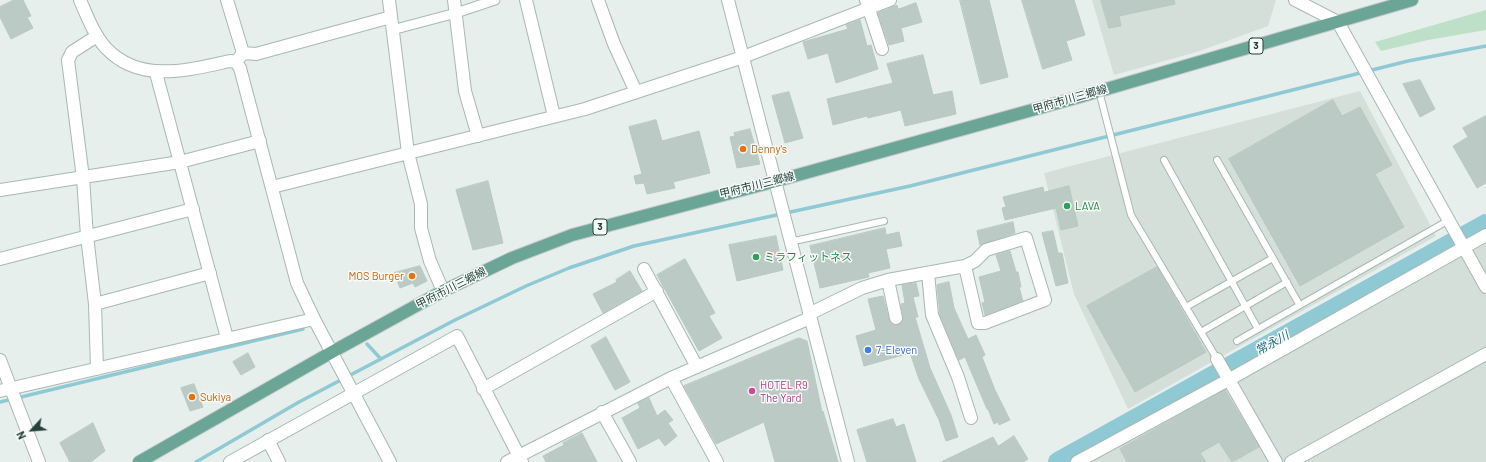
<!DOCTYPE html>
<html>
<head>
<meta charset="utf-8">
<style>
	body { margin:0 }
	#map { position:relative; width:1486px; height:462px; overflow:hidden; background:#e6efeb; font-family:Barlow,sans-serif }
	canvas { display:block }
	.north { position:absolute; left:12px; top:410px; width:40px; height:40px; -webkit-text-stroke:3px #f7fbf9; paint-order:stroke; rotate:244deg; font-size:11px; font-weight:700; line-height:16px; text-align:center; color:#24423a }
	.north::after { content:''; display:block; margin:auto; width:14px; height:18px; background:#24423a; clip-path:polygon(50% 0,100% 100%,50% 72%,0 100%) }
</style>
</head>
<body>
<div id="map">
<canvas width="1486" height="462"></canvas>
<div class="north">N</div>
</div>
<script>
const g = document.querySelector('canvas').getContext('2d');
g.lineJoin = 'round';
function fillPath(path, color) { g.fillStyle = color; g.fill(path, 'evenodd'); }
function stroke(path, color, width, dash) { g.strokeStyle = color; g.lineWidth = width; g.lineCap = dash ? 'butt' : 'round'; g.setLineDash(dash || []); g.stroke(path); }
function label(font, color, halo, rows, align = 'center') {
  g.font = font + ' Barlow,"Noto Sans JP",sans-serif'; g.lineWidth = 3; g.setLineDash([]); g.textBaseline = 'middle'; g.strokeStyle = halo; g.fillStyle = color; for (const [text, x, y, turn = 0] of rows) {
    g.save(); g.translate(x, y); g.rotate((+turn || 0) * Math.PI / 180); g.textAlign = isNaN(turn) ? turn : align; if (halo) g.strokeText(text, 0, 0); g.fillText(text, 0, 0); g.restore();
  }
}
fillPath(new Path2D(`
	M1092 0H1276L1268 26 1197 52 1114 75Z
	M1360 91 1436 236 1128 409 1074 294 1044 173Z
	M1486 238V462H1080Z`), '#d4dfda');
fillPath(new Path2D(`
	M1486 10V30L1428 40 1381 51 1375 42Z`), '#bfe0c8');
stroke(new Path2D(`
	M367 344 381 359
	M0 402 303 329
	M196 462 299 402 455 320 526 286 569 268 634 246 910 186 1408 61 1486 46`), '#8ec9d4', 3.5);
stroke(new Path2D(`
	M1058 462 1486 224`), '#8ec9d4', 20);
const building = new Path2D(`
	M14 0H23L31 16 27 17 33 28 11 39 0 17V7Z
	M960 0H989L1008 77 981 84Z
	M1022 0H1074L1085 35 1066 41 1072 60 1043 69Z
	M1101 0H1174L1175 4 1119 16 1121 26 1109 28Z
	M916 3 922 22 901 28 904 41 889 45 878 13 897 5 898 9Z
	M860 20 867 46 871 45 878 69 836 83 828 53 808 59 803 42 848 29 846 25Z
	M923 55 933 95 952 91 956 114 905 126 901 110 868 118 867 116 833 125 827 99 893 83 887 64Z
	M1420 80 1435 109 1420 117 1403 84Z
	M789 92 803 138 785 143 772 96Z
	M1333 100 1342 116 1360 107 1392 165 1375 174 1404 227 1300 286 1229 159Z
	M1486 116V183L1477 188 1453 146 1468 137 1463 128Z
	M656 120 662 141 699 131 710 173 673 182 675 188 647 194 644 183 636 184 634 176 642 174 629 127Z
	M750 129 760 164 737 168 730 137 735 136 734 133Z
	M488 181 503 243 473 250 456 190Z
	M1069 186 1078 226 1061 230 1056 208 1005 220 1002 208 1006 207 1003 197 1043 187 1044 192Z
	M1013 222 1015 233 980 245 977 231Z
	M885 228 886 235 899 232 902 246 886 249 890 268 868 273 869 277 820 288 810 246Z
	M1053 231 1058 253H1062L1068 283 1056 286 1042 233Z
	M776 236 783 270 737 281 729 245Z
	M1010 251 1016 272H1018L1021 287H1019L1023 301 985 315 982 303 985 302 979 277 1001 271 996 255Z
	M685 259 715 313 709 316 722 338 699 351 657 275Z
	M420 266 427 281 415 287 413 283 400 288 394 273Z
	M1157 267 1206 352 1135 392 1087 306Z
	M630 271 642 291 603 313 593 294 617 282 616 280Z
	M949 282 954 308 968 339 976 335 985 355 982 357 995 390 1010 420 999 425 998 422 994 424 988 409H987L965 357 959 360 940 315 937 285Z
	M916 283 919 296 913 297 918 317H915L930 368 951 415 958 437 946 441 939 420 919 379 910 353 864 366 856 336 876 330 868 299 883 296 890 323 894 325 901 323 903 317 901 304 905 303 902 285Z
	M606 337 630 382 615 390 591 346Z
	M799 338 807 341 822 412 823 411 838 462H775L764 422 716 444 684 386Z
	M248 353 255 367 241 375 233 362Z
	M194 384 203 407 190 411 181 388Z
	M1225 390 1259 447 1232 462 1219 442 1200 453 1206 462H1127L1120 449Z
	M649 398 657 416 665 410 673 420 668 423 677 436 665 446 659 438 638 449 622 418 640 408 638 403Z
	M893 419 896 427 904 424 916 462H867L857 430Z
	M93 423 105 451 91 462H70L60 443Z
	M582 433 597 462H546L543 456 564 445 563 443Z
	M1014 436 1028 459 1023 462H941L993 437 998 446Z`);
fillPath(building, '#bbcac4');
stroke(building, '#b8c9c2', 1);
const service = new Path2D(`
	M1099 91 1131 215 1217 359
	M1164 160 1258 329
	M1217 160 1299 304
	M790 242 884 221
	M1186 307 1273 258
	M1201 332 1287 282
	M1237 341 1449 220`);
const pedestrian = new Path2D(`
	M392 30 456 13 495 0`);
const minor = new Path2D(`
	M227 0 243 53
	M389 0 408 153 421 204V228L430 261 443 291
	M454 0 465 91 478 136
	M526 0 554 116
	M598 0 614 44 636 92
	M728 0 848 462
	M866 0 882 49
	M97 36 72 52 68 60 83 178 87 236 95 304 97 369
	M236 62 243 53 256 54 391 17
	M156 73 227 338
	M272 187 585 109 743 57 890 0
	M0 190 180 162 260 141
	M0 259 193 209
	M644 269 697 367
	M928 273 932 315 958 377 971 418
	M888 280 896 318
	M95 304 210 273
	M809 314 862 288 888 280 965 266 978 323H985L1045 300 1026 238 986 250 975 261 965 266
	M1217 359 1276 462
	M0 360 39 462
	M671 378 717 462
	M483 389 657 291
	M0 391 314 319
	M602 412 630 462
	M268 440 279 462
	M230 462 457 336 522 462
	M507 462 671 378 810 318
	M1077 462 1230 379 1486 235`);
const tertiary = new Path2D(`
	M80 0C87 16 94 35 106 48 140 84 188 70 230 61L236 62 240 68 297 283 314 319 390 462
	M1295 0 1338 22 1486 287
	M1291 462 1486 354`);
const primary = new Path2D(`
	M139 462 332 352 443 291 512 258 572 235 776 181 1079 97 1412 0`);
stroke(service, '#a8b8b2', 8);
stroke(pedestrian, '#a8b8b2', 11);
stroke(minor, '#a8b8b2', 14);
stroke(tertiary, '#a8b8b2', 14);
stroke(primary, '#c2cac8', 14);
stroke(service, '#fff', 6);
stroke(pedestrian, '#fff', 9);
stroke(minor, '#fff', 12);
stroke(tertiary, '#fff', 12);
stroke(primary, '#6aa596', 12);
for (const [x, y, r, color] of [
	[743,149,4,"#e8710a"],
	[1067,206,4,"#2e9e5b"],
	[756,257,4,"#2e9e5b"],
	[412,276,4,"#e8710a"],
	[868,350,4,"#3f7fe0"],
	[752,391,4,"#d1479c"],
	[192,397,4,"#e8710a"]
]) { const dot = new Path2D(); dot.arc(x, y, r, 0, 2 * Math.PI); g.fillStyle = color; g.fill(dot); stroke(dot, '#f7fbf9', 1.5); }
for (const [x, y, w] of [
	[1256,46,14],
	[600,227,14]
]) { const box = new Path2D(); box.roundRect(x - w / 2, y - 8, w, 16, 3); g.fillStyle = '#f7fbf9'; g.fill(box); stroke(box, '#24423a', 1); }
label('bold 10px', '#24423a', null, [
	["3",1256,46],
	["3",600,227]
]);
label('11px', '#24423a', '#f7fbf9', [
	["甲府市川三郷線",1070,99,-16],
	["甲府市川三郷線",757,185,-14],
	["甲府市川三郷線",451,288,-27]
]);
label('11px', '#c56008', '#f7fbf9', [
	["Denny's",751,149],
	["MOS Burger",404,276,"right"],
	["Sukiya",200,397]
], 'left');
label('11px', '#27864d', '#f7fbf9', [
	["LAVA",1075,206],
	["ミラフィットネス",764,257]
], 'left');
label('11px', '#366cbe', '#f7fbf9', [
	["7-Eleven",876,350]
], 'left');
label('11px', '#b23c85', '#f7fbf9', [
	["HOTEL R9",760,385],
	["The Yard",760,398]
], 'left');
label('italic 12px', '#1c6f80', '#f7fbf9', [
	["常永川",1272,343,-29]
]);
</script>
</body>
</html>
